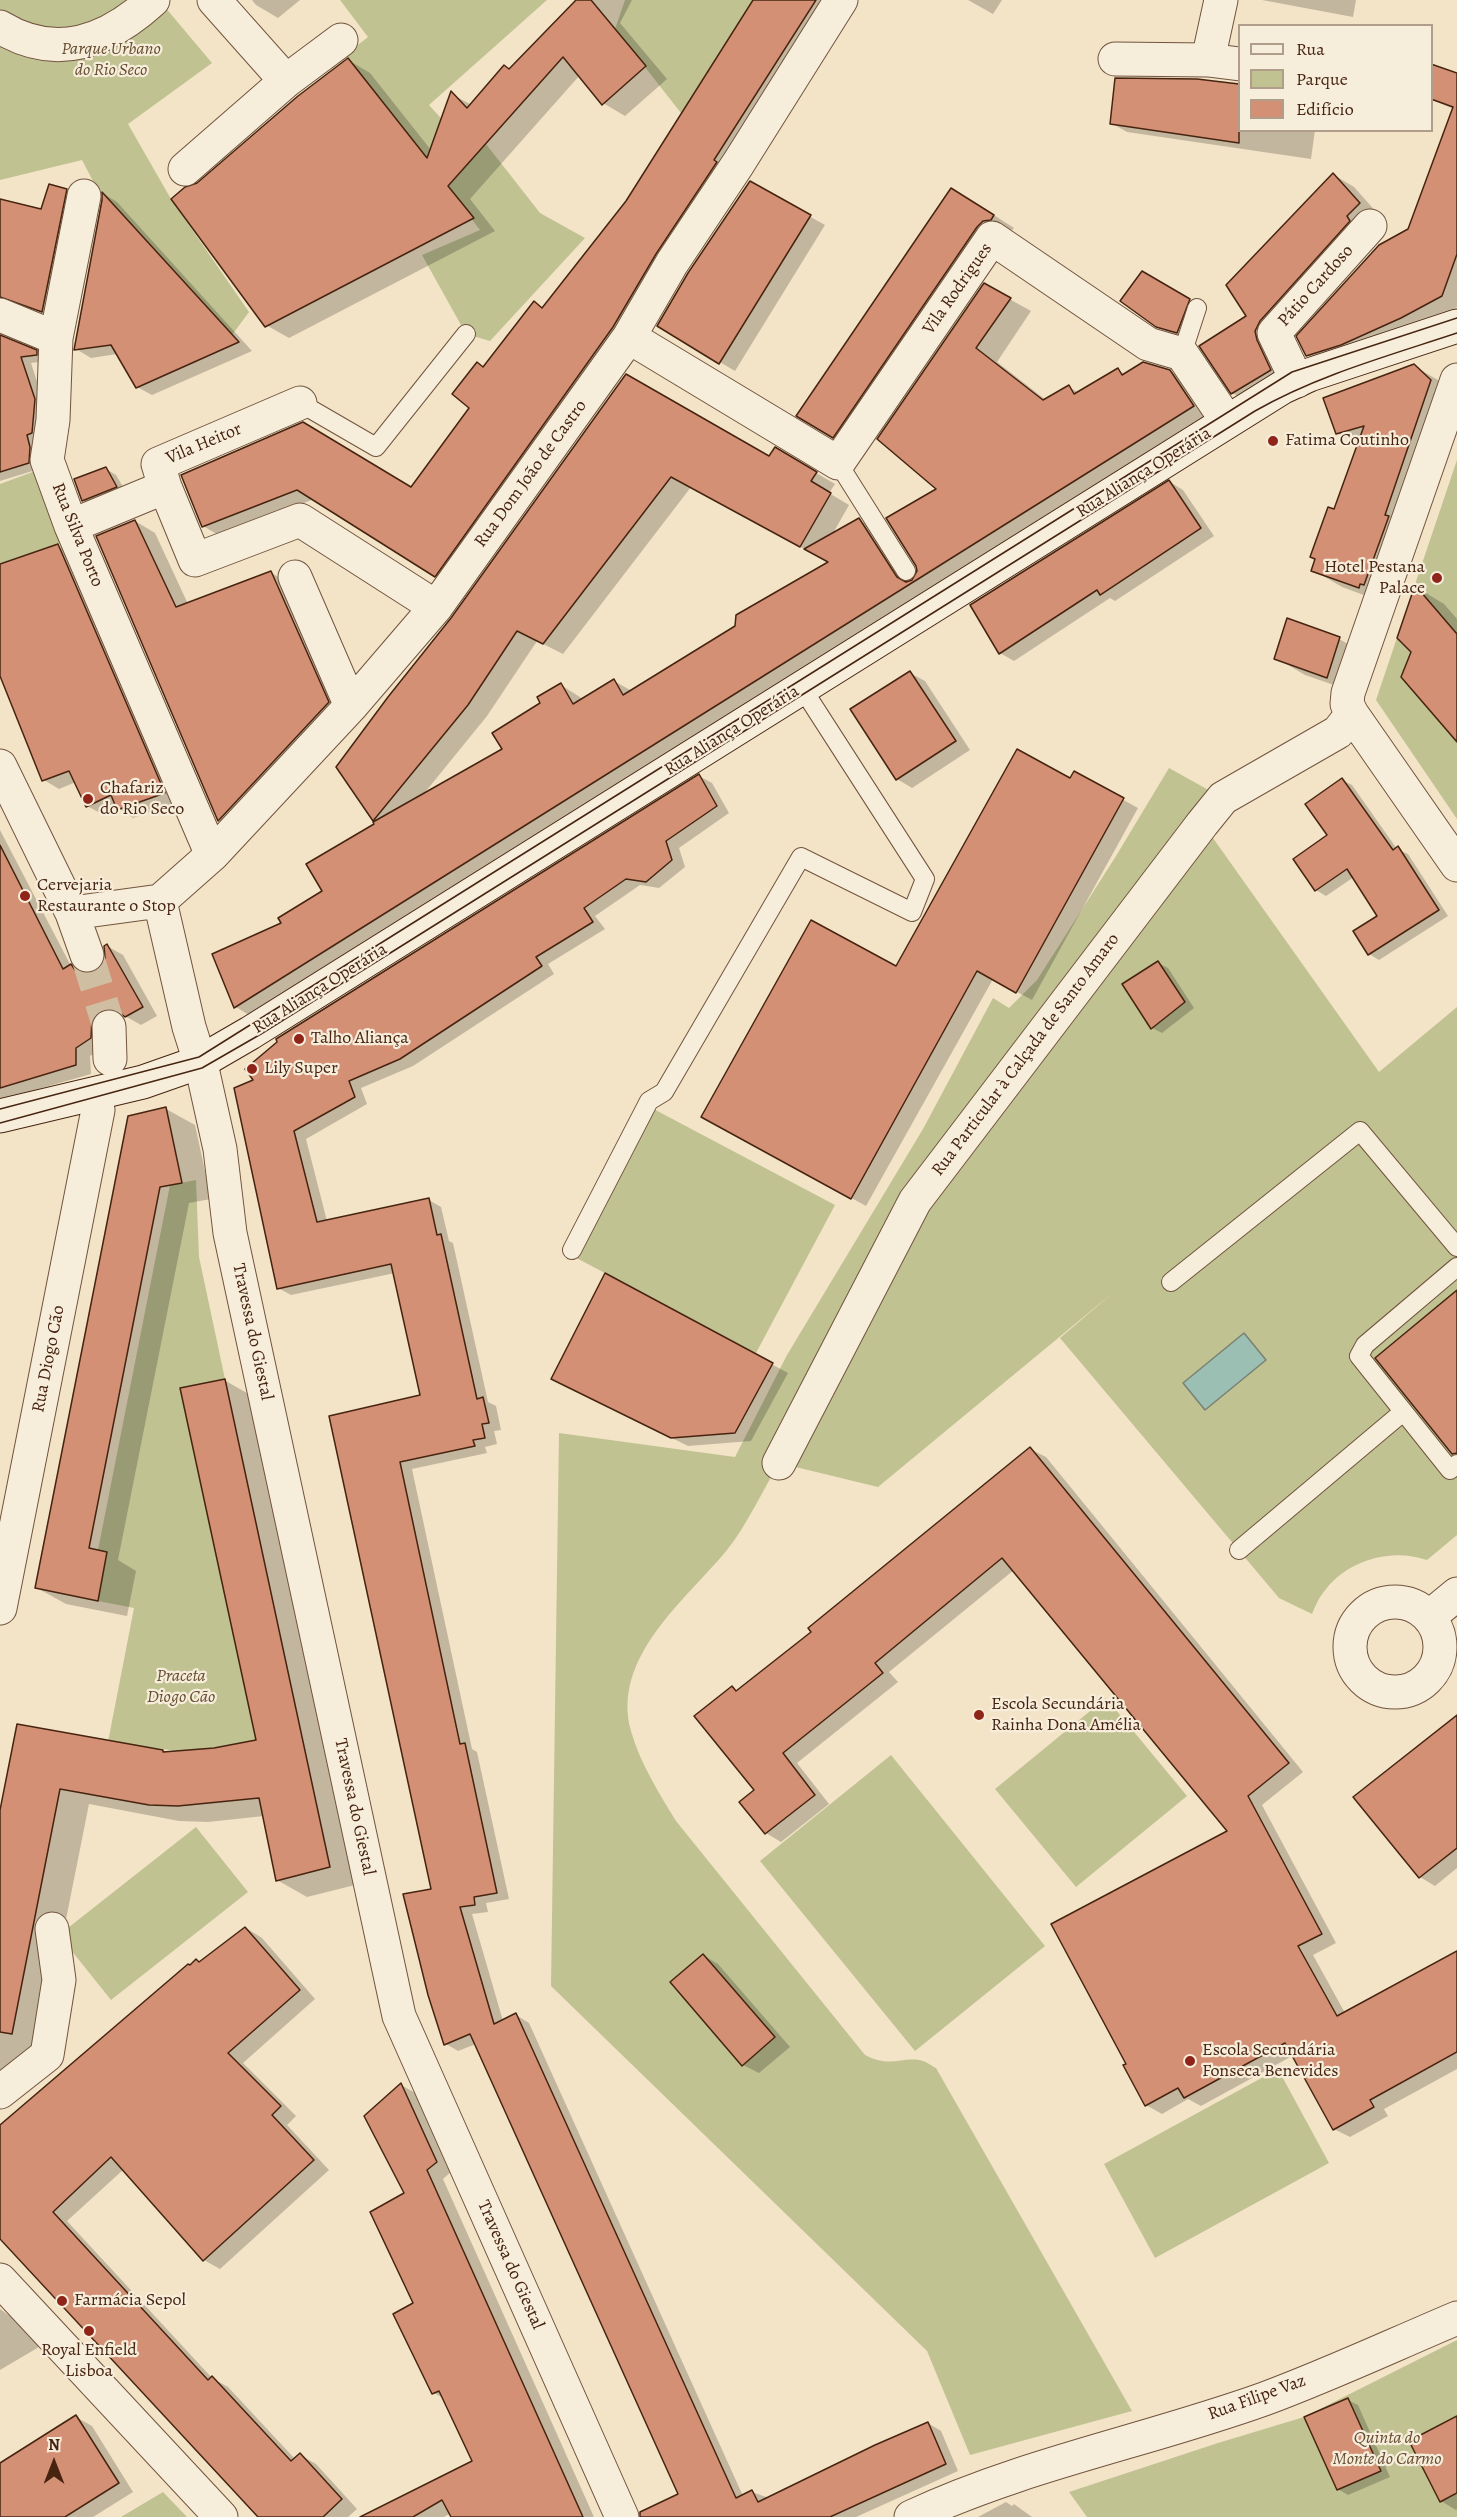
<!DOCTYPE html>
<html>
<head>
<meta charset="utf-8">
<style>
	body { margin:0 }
	#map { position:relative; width:1457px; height:2517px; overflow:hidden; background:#f3e4c7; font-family:Alegreya,serif }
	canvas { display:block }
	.legend { position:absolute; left:1238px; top:24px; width:195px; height:108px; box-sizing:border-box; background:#f7eddb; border:2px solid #b09d8a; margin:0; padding:8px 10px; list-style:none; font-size:18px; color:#462410 }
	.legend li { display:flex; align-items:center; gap:12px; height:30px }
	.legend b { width:30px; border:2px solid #b09d8a }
	.north { position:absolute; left:24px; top:2433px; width:60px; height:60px; -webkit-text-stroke:4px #f7eddb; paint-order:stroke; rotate:0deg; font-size:16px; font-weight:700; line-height:24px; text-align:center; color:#462410 }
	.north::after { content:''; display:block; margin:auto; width:21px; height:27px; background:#462410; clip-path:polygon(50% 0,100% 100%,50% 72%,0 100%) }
</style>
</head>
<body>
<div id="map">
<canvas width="1457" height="2517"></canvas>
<ul class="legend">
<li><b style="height:8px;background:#f7eddb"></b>Rua</li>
<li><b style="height:16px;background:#c0c292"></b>Parque</li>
<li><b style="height:16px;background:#d49075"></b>Edifício</li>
</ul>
<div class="north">N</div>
</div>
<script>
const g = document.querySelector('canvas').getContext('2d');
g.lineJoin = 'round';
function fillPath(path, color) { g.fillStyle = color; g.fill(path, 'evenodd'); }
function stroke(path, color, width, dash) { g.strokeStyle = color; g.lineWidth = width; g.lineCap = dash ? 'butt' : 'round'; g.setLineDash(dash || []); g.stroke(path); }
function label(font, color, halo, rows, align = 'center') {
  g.font = font + ' Alegreya,serif'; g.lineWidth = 4.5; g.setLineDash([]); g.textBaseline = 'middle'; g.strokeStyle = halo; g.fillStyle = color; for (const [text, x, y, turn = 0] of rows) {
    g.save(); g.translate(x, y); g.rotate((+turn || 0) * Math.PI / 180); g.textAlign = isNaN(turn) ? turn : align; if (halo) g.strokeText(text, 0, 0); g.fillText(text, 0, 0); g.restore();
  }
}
fillPath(new Path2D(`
	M0 0H159L212 63 128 124 171 199 249 312 232 335V345L195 294 94 183 82 160 0 180Z
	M340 0H547L429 105 475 156 486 144 540 213 585 238 490 341 466 334 422 255 480 230 345 55 368 37Z
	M625 0H753L681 113 615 29Z
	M1457 460V819L1376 700Z
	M38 470 67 541 0 564V484Z
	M1169 768 1223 798 1203 824 1379 1072 1457 1007V1535L1427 1560C1390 1547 1345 1561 1323 1593 1318 1599 1315 1607 1312 1614L1279 1598 1060 1338 1115 1291 878 1487 779 1463C763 1490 747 1525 727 1550 686 1600 611 1657 631 1731 640 1763 659 1793 676 1821L865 2055C892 2069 903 2055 923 2061 927 2062 932 2066 936 2068L1132 2411 970 2455 927 2351 551 1986 559 1433 735 1457 787 1355 923 1129 993 998 1009 1008 1037 980 1116 856Z
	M646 1105 835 1205 756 1353 567 1253Z
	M196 1180 199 1257 225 1379 180 1388 256 1740 214 1748 178 1751 108 1742 134 1608 98 1601 107 1553 98 1550 170 1185Z
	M1106 1698 1187 1796 1076 1887 995 1789Z
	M891 1755 1045 1946 915 2051 760 1861Z
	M196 1827 248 1892 111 2000 59 1935Z
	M1278 2069 1329 2163 1155 2258 1104 2164Z
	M1457 2340V2517H1087L1069 2492 1218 2443 1304 2417Z
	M163 2492 187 2517H121Z`), '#c0c292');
const water = new Path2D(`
	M1244 1333 1266 1360 1205 1410 1183 1383Z`);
fillPath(water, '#9bbfb3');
stroke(water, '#798172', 1.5);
fillPath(new Path2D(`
	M252 0H300L278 18 256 5Z
	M578 0H632L620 23 667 79 625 116 603 103 580 75 470 199 495 231 289 338 266 325 198 184 348 60 370 73 431 150 451 94 472 105Z
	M754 0H839L452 585 314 499 220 536 203 526 183 475 412 489 471 407 484 368 534 303 543 308 627 202Z
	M968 0H1002L993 14Z
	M1262 0H1356L1353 17Z
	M1432 68 1457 75V307L1419 327 1325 366 1307 355 1409 230 1454 109 1432 100Z
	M1228 84 1240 86V130H1315L1311 159 1127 132 1111 123Z
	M1334 175 1354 187 1379 215 1280 332 1290 382 1253 404 1232 393 1248 317Z
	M750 183 825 225 735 371 659 326Z
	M66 191 77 197 53 317 19 303 10 302 0 306V201L42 211Z
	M104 194 117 202 252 351 152 395 137 387 117 354 91 358 76 349Z
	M972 201 1014 228 1011 231 1004 232 853 448 798 415Z
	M1142 273 1200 306 1187 338 1168 332 1157 326Z
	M984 285 1031 311 997 362 1046 400 1069 387 1079 393 1118 370 1126 375 1170 371 1191 384 1215 419 257 1020 236 1007 214 954 283 924 324 892 377 824 338 767 452 619 626 376 769 458 775 449 835 484 829 493 849 505 832 535 859 520 880 532 913 583 919 571ZM691 487 830 563 737 627 632 691 614 681 583 699 561 685 542 703 504 750 422 796 487 716 537 641 563 654Z
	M0 337 47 358V361L31 363 45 406 39 469 0 481Z
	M1414 366 1443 383 1388 604 1342 587 1313 570 1359 445 1337 433Z
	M106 469 116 475 126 492 93 506 83 500Z
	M1170 482 1183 490 1214 536 1115 601 1110 598 1014 661 1000 653Z
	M135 521 155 533 188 604 270 572 290 584 348 714 238 831 219 820 98 537Z
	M58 546 73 555 179 801 133 818 117 807 102 814 87 806 76 782 59 789 44 780 0 672V566Z
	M1416 587 1444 604 1457 619V739Z
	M1339 639 1368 655 1357 693 1305 675 1276 658Z
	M910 673 925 681 970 750 912 788 897 779Z
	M1075 773 1138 808 1032 1000 993 979 866 1206 718 1125 896 968 1071 780Z
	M699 776 712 783 729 813 679 848 685 867 659 888 640 885 595 916 605 929 548 964 554 974 413 1066 361 1088 367 1104 306 1139 327 1221 429 1200 441 1207 449 1241 453 1243 488 1402 496 1406 501 1430 494 1431 497 1444 485 1447 487 1453 412 1469 472 1749 477 1752 509 1899 486 1903 488 1912 472 1914 503 2021 516 2015 529 2023 743 2496 752 2492 769 2498 928 2423 941 2431 958 2471 856 2517H657L680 2495 476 2044 458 2051 446 2044 433 1890 330 1417 422 1396 395 1273 291 1295 278 1288 255 1081Z
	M1342 780 1352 785 1397 849 1408 854 1448 916 1379 960 1369 954 1379 917 1354 877 1326 896 1316 890 1295 860 1329 836Z
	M0 830 71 966 86 975 94 974 103 968 107 958V946L123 955 157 1016 141 1025 125 1016 114 1020 106 1047 90 1056 91 1074 0 1100Z
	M1158 963 1168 968 1194 1008 1162 1033 1152 1028Z
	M166 1109 195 1125 211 1199 189 1203 118 1560 136 1571 127 1616 66 1604 37 1588Z
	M605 1275 788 1373 751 1441 688 1446 553 1379Z
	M224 1380 254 1397 359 1884 307 1897 277 1880 264 1816 208 1822 179 1821 89 1804 34 2080 0 2082V1816L18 1726 165 1754 214 1750 257 1741Z
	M1030 1449 1046 1457 1303 1772 1262 1805 1336 1943 1313 1955 1345 2013 1457 1952V2069L1384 2109 1388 2116 1350 2137 1334 2129 1294 2055 1201 2106 1188 2099 1162 2114 1146 2105 1128 2064 1229 1831 1014 1570 889 1672 898 1682 797 1763 829 1804 781 1842 766 1833 732 1688 738 1692 813 1632Z
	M1457 1717V1868L1435 1886 1420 1877Z
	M246 1928 262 1938 315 1999 243 2063 296 2116 287 2125 329 2170 220 2269 204 2260 124 2169 67 2221 212 2378 228 2387 295 2459 300 2455 316 2464 357 2509 348 2517H260L0 2237V2126Z
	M703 1955 718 1964 790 2047 759 2073 743 2065Z
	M401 2085 417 2094 452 2171 443 2179 594 2517H453L451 2513 444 2517H393L474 2462 445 2399 434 2393 415 2304 406 2194Z
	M0 2309 14 2319 39 2347 0 2370Z
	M1348 2400 1358 2405 1390 2477 1348 2495 1338 2489Z
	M76 2417 92 2426 133 2492 93 2517H0V2465Z
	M1457 2424V2509L1456 2510 1441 2501Z
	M1006 2502 1012 2506 1014 2504 1032 2517H978Z`), '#0003');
const building = new Path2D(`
	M576 0H591L646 66 602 105 563 57 448 186 474 218 265 327 171 199 185 187 197 183 298 96 348 58 427 158 451 91 467 108 504 65 509 69Z
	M753 0H816L714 160 717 162 656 254 613 327 435 577 297 490 202 527 181 475 303 422 411 487 469 408 452 394 477 362 483 367 534 301 542 308 626 201Z
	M1431 64 1457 73V254L1442 296 1401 318 1341 345 1306 356 1296 336 1379 245 1408 229 1453 107 1431 99Z
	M1115 78 1197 79 1239 84V143L1110 124Z
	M1333 173 1360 203 1347 216 1350 221 1260 321 1255 331 1257 340 1271 370 1231 394 1199 346 1246 316 1226 285Z
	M750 181 811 215 719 364 657 326 688 273Z
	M49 184 67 189 42 312 0 297V199L41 209Z
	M951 188 994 215 991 220 983 221 977 227 833 438 796 416Z
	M102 192 239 342 136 388 111 345 74 350 102 200Z
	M1142 271 1190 299 1177 333 1156 327 1120 301Z
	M984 283 1011 298 976 348 1043 400 1069 385 1074 394 1118 368 1122 375 1143 362 1170 370 1194 406 234 1008 212 954 281 923 278 918 322 891 306 864 374 824 373 822 502 749 492 733 540 703 537 697 561 683 573 704 614 679 623 695 735 626 736 615 828 562 804 549 859 518 897 577 906 582 912 580 917 571 916 566 886 518 936 489 877 439Z
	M0 335 37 350V355L21 357 35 399 32 433 27 435 30 447 29 463 0 472Z
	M1414 364 1431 380 1385 515 1389 516 1364 585 1360 584 1359 588 1311 571 1315 559 1310 557 1328 507 1334 509 1364 426 1336 434 1323 398Z
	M626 374 769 456 775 447 817 472 811 481 831 493 800 547 671 477 543 644 517 631 468 705 373 821 336 767 388 697 451 618Z
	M106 467 117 487 82 501 74 479Z
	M1169 480 1201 528 1100 595 1097 590 999 654 970 605Z
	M135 520 176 607 271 571 329 702 218 821 96 536Z
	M58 544 165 793 117 810 111 795 86 807 69 771 42 781 0 676V564Z
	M1415 585 1457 634V742L1401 677 1411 652 1397 638Z
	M1287 618 1340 637 1327 678 1274 659Z
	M910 671 956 741 896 780 850 709Z
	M1017 749 1070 778 1074 771 1124 798 1016 993 977 971 851 1199 701 1117 811 920 896 966Z
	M699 774 717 806 666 841 672 860 646 882 626 879 584 908 593 922 536 957 542 966 400 1059 349 1081 355 1097 294 1131 317 1222 429 1198 437 1235 441 1234 477 1399 483 1397 489 1423 482 1424 485 1438 473 1440 475 1446 400 1462 460 1744 465 1743 497 1893 474 1897 475 1905 460 1907 494 2024 516 2013 736 2498 752 2490 758 2502 875 2445 928 2422 946 2464 830 2517H640V2512L678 2494 470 2034 444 2045 428 1995 403 1894 431 1889 329 1416 420 1395 391 1264 277 1289 234 1088 253 1080 245 1069 277 1042 276 1039Z
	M1342 778 1393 850 1398 846 1439 910 1368 955 1353 931 1377 916 1347 869 1315 891 1293 859 1327 835 1305 804Z
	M0 845 63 969 71 964 75 970 83 973 94 972 102 967 105 958 104 946 107 944 143 1007 125 1017 118 1011 109 1008 99 1011 92 1019 91 1038 76 1048V1065L0 1088Z
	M1158 961 1185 1002 1151 1029 1122 984Z
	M166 1107 182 1183 160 1187 89 1548 107 1552 98 1601 35 1588 128 1116Z
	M605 1273 773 1363 735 1433 671 1438 551 1379Z
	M1457 1290V1453L1452 1454 1375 1358Z
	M225 1379 330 1867 276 1881 259 1798 178 1806 149 1805 60 1789 12 2034 0 2032V1810L17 1724 163 1750V1752L214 1748 256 1740 180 1388Z
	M1030 1447 1289 1763 1248 1796 1322 1934 1298 1946 1337 2016 1457 1951V2052L1370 2100 1374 2107 1333 2130 1285 2043 1184 2098 1178 2088 1145 2106 1123 2065 1126 2064 1051 1924 1227 1831 1002 1558 875 1663 883 1673 783 1753 815 1795 765 1834 739 1802 754 1790 694 1716 732 1686 736 1691 811 1632 808 1628Z
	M1457 1715V1848L1419 1878 1353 1797Z
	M245 1927 300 1990 228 2053 281 2106 272 2115 314 2160 203 2261 111 2157 53 2212 208 2380 212 2376 291 2461 300 2453 342 2499 323 2517H258L0 2239V2125L188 1964 190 1965 196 1959 199 1962Z
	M703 1954 775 2037 742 2066 670 1982Z
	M401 2083 437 2162 427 2170 583 2517H451L442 2500 413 2517H360L472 2461 439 2391 432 2394 393 2314 413 2303 370 2212 404 2193 364 2116Z
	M1348 2398 1381 2471 1337 2490 1304 2417Z
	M76 2415 119 2483 65 2517H0V2463Z
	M1457 2416V2493L1440 2502 1409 2441Z`);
fillPath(building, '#d49075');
stroke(building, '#462410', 1.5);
stroke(new Path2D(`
	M87 955 109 1027`), '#d0bea2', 33, [33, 16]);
const lane = new Path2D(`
	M1182 354 1197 308
	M300 403 376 447 466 334
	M838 463 906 571
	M572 1250 649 1101 664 1092 801 857 912 912 925 879 802 688
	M1457 1267 1365 1345 1359 1356 1450 1470 1457 1464
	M1171 1282 1360 1131 1457 1247
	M1239 1550 1403 1412`);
const street = new Path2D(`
	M214 0 286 81
	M1221 0 1208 60 1240 64
	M0 27C56 61 107 42 153 0
	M1115 59 1208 60
	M185 169 286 81 341 40
	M84 196 56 338 53 420 47 460 71 526 212 855
	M0 315 56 338
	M629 337 838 463 992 238 1148 344 1182 354 1227 421
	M1457 380 1348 693 1347 704 1352 714 1457 865
	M1297 381 1274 333 1370 226
	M165 487 195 560 300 520 436 607
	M71 526 165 487 158 464 300 403
	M295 577 351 706
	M0 766 72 913 160 901
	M160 901 189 1027 202 1068 220 1149 230 1233 399 2016 622 2517
	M160 901 212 855 351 706 436 607 629 337 672 263 738 164 841 0
	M72 913 87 955
	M109 1027 110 1059
	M779 1463 915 1201 1202 824 1223 798 1338 732 1352 714
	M1350 1647a45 45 0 1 1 90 0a45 45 0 1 1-90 0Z
	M0 1608 98 1110
	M1429 1617 1457 1594
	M0 2092 47 2055 59 1980 52 1929
	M0 2280 221 2517
	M911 2517C1024 2464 1147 2441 1264 2399 1329 2375 1393 2345 1457 2318`);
const secondary = new Path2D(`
	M0 1116 143 1082 200 1062 250 1033 1283 387 1309 375 1457 326`);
stroke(lane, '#71543e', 20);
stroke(street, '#71543e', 35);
stroke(secondary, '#462410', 35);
stroke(lane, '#f7eddb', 18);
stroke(street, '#f7eddb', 33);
stroke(secondary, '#f7eddb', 33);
stroke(new Path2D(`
	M0 1109 199 1057 1292 372 1457 318
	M0 1123 202 1068 261 1034 1255 411C1318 375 1388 356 1457 333`), '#462410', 1.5);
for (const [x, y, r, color] of [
	[1273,441,6,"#8f2418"],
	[1437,578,6,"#8f2418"],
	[88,799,6,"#8f2418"],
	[25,896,6,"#8f2418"],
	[299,1039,6,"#8f2418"],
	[252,1069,6,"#8f2418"],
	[979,1715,6,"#8f2418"],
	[1190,2061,6,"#8f2418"],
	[62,2301,6,"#8f2418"],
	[89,2331,6,"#8f2418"]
]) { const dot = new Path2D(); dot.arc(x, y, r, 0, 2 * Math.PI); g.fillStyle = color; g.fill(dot); stroke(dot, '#f7eddb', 2); }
label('italic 18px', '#644c30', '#f7eddb', [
	["Parque Urbano",111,50],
	["do Rio Seco",111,71],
	["Praceta",181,1677],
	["Diogo Cão",181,1698],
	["Quinta do",1387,2439],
	["Monte do Carmo",1387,2460]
]);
label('18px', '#462410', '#f7eddb', [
	["Pátio Cardoso",1316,286,-48],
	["Vila Rodrigues",958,289,-55],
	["Vila Heitor",204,444,-23],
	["Rua Aliança Operária",1144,473,-32],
	["Rua Dom João de Castro",531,474,-54],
	["Rua Silva Porto",77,535,68],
	["Rua Aliança Operária",732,731,-32],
	["Rua Aliança Operária",320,989,-32],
	["Rua Particular à Calçada de Santo Amaro",1026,1055,-53],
	["Travessa do Giestal",252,1332,78],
	["Rua Diogo Cão",49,1359,-79],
	["Travessa do Giestal",354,1807,78],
	["Travessa do Giestal",510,2265,66],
	["Rua Filipe Vaz",1257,2398,-20]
]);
label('18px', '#462410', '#f7eddb', [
	["Fatima Coutinho",1285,441],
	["Hotel Pestana",1425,568,"right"],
	["Palace",1425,589,"right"],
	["Chafariz",100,789],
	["do Rio Seco",100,810],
	["Cervejaria",37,886],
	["Restaurante o Stop",37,907],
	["Talho Aliança",311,1039],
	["Lily Super",264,1069],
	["Escola Secundária",991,1705],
	["Rainha Dona Amélia",991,1726],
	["Escola Secundária",1202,2051],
	["Fonseca Benevides",1202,2072],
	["Farmácia Sepol",74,2301],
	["Royal Enfield",89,2351,"center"],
	["Lisboa",89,2372,"center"]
], 'left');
</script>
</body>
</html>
